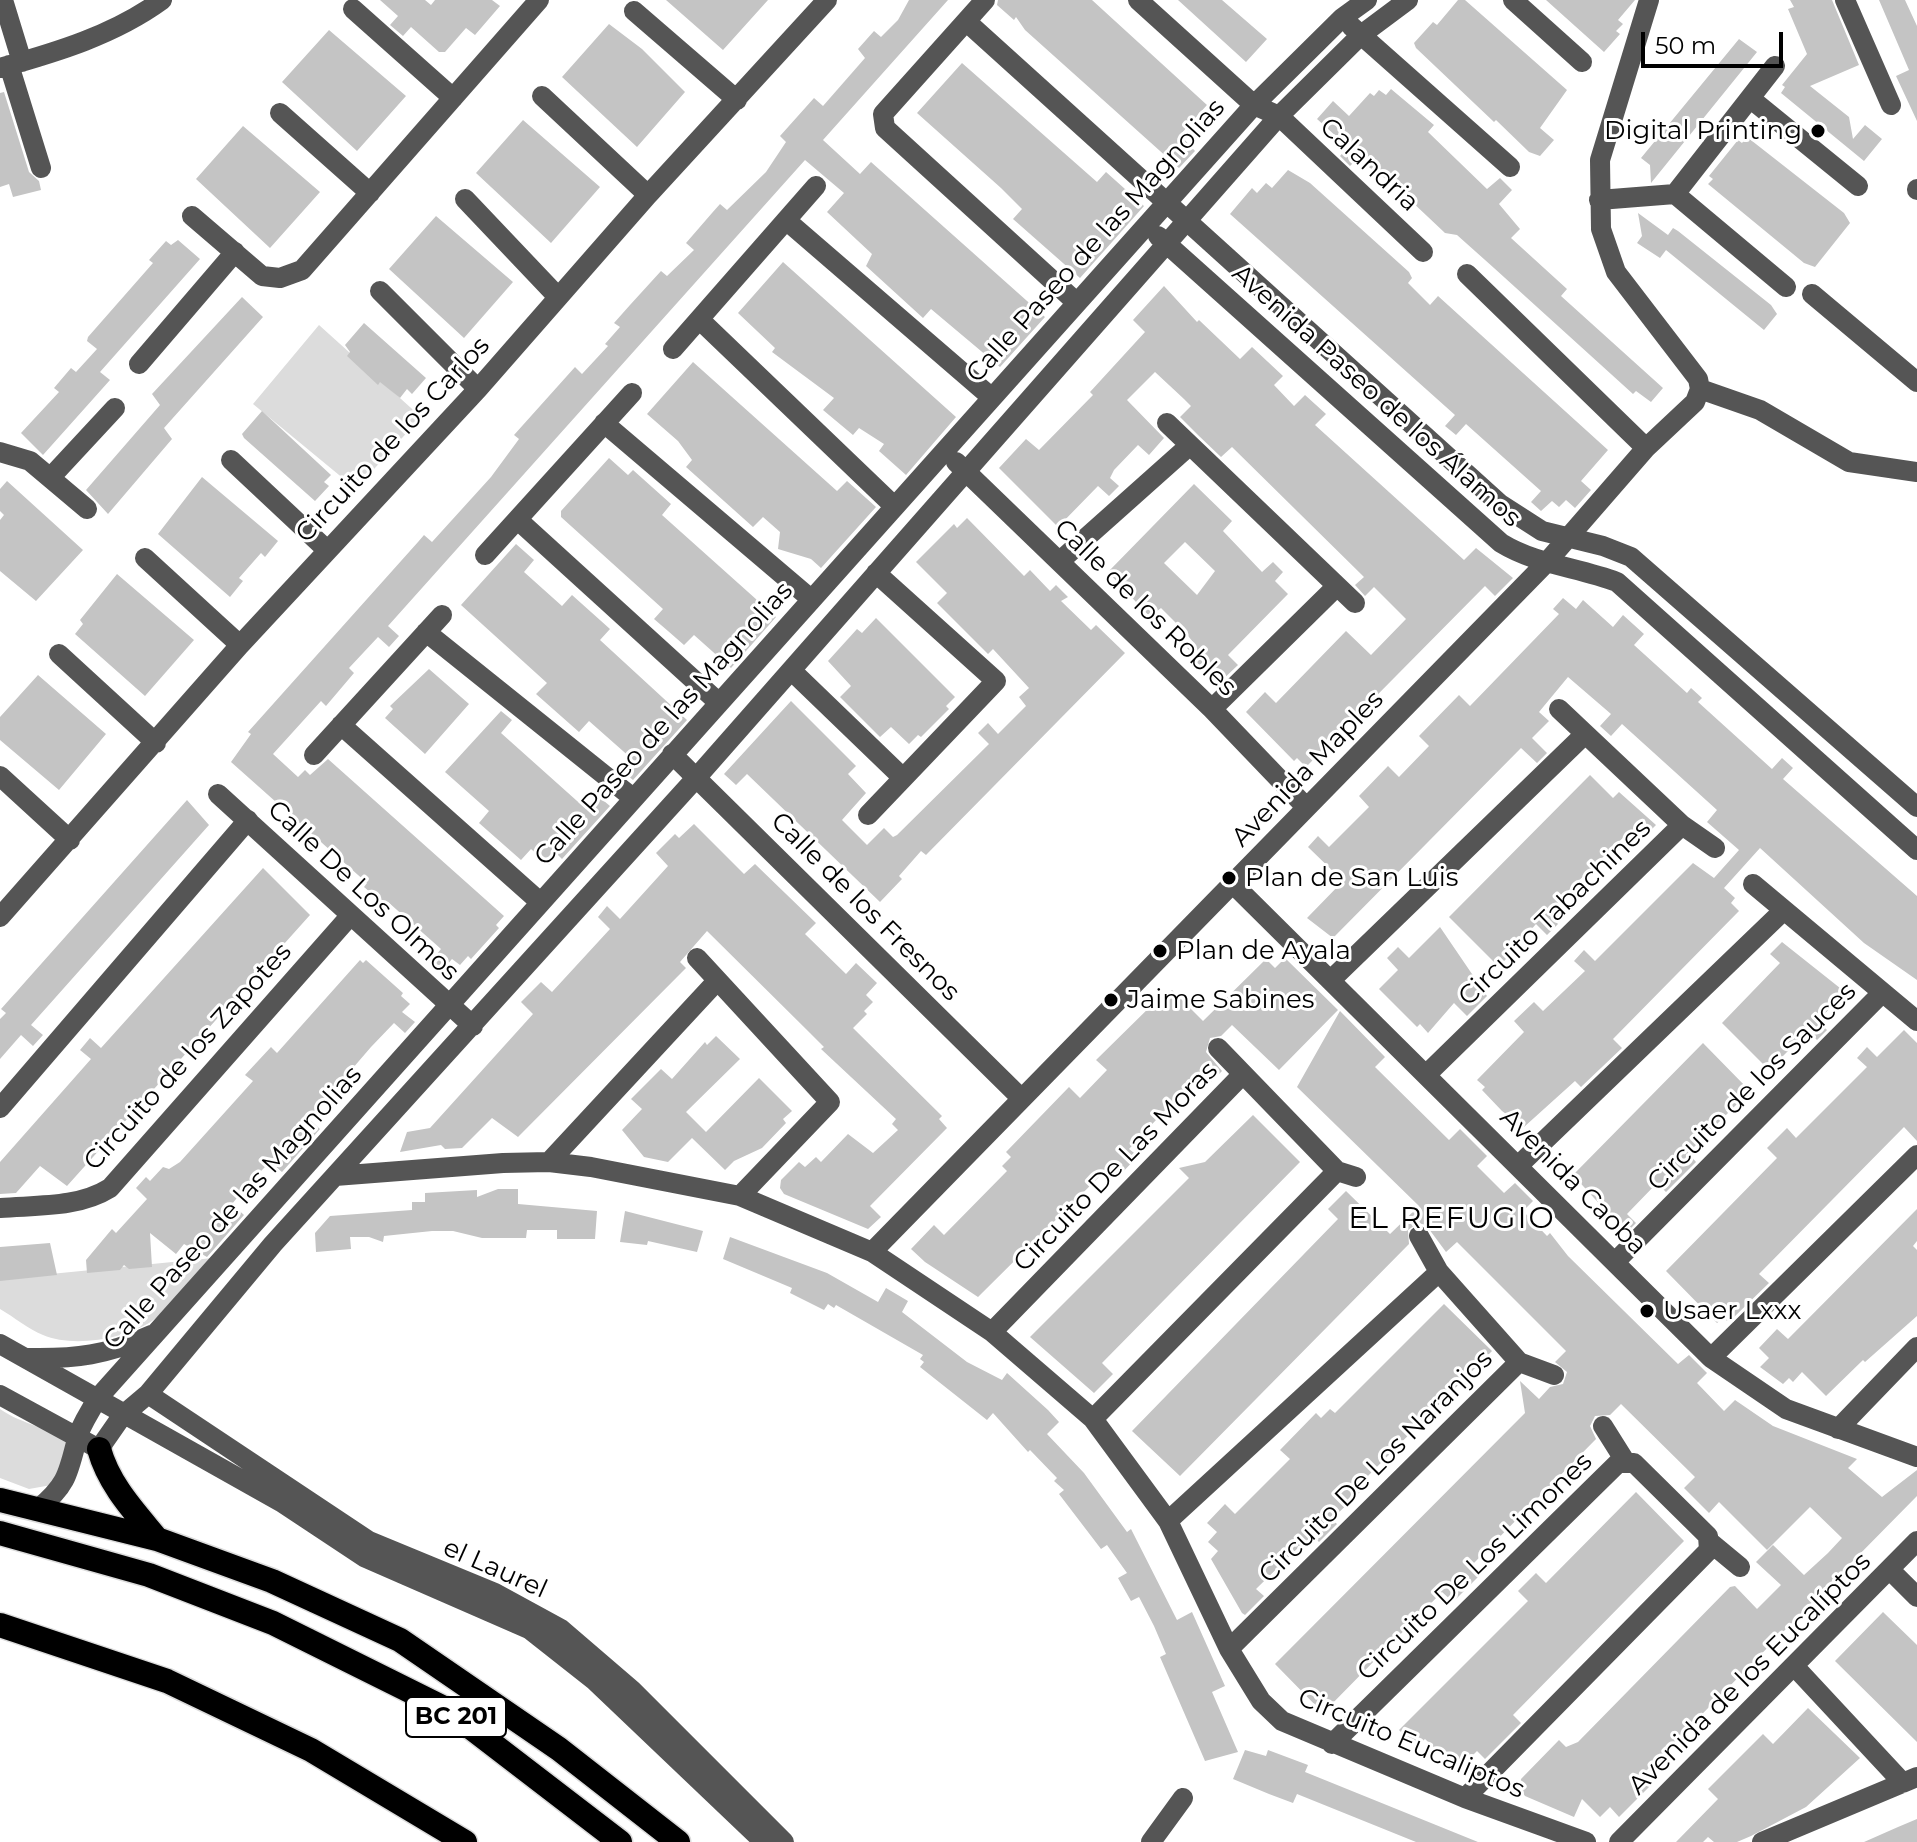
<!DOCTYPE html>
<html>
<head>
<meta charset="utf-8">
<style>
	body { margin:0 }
	#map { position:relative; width:1917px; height:1842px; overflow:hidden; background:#fff; font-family:Montserrat,sans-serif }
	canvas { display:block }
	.scale { position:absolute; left:1641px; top:32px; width:142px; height:36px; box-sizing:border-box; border:4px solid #000; border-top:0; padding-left:10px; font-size:24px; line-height:28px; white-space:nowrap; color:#000; -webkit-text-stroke:6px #fff; paint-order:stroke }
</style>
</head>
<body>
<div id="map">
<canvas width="1917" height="1842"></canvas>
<div class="scale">50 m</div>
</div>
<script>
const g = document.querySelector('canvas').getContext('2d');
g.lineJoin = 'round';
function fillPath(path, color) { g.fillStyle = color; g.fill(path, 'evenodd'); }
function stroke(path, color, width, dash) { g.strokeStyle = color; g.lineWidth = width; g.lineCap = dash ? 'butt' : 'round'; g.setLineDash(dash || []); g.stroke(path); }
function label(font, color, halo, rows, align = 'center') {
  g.font = font + ' Montserrat,sans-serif'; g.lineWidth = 6; g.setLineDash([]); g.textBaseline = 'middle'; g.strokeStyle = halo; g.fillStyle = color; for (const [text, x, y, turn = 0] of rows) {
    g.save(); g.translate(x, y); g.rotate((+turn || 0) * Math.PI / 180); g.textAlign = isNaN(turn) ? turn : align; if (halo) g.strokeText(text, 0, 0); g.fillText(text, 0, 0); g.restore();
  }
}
fillPath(new Path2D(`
	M319 325 421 417 356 489 253 404Z
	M213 1258C194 1278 174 1304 152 1321 126 1339 73 1348 43 1335 28 1329 14 1317 0 1309V1279Z
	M0 1409C22 1425 50 1426 69 1445L57 1484 29 1489 0 1478Z`), '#dcdcdc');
fillPath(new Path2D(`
	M380 0H425L431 5 435 0H492L500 6 475 35 466 28 445 52H439L411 27 403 36 390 25 398 16Z
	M666 0H768L723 50Z
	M909 0H948L823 140 860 174 871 162 1045 317 1000 367 931 309 923 318 866 266 872 254 827 212 844 193 805 160 388 626 399 636 389 647 378 637 349 668 354 673 326 706 321 701 273 754 298 777 305 770 310 775 328 759 504 916 496 925 499 928 471 959 468 956 460 965 452 959 442 971 431 961 441 949 388 902 385 905 364 887 367 883 231 762 251 734 248 732 418 542 424 535 432 542 491 477 519 439 514 435 575 367 582 374 608 346 605 344 620 327 614 323 630 305 661 271 667 276 694 250 686 243 712 213 720 204 727 210 766 172 786 142 780 136 814 98 823 106 865 58 858 49 874 31 881 37 898 20Z
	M998 0H1092L1207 105 1180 135 1195 151 1179 168 1025 30 1016 17 1014 20 997 5Z
	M1178 0H1222L1267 39 1246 62Z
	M1458 0H1465L1567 90 1540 128 1554 140 1540 156 1529 152 1496 120 1494 122 1416 48 1414 43 1433 22 1437 25Z
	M1546 0H1635L1618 20 1623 24 1616 31 1620 34 1604 52Z
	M1790 0H1832L1859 65 1810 86 1849 117 1853 139 1865 125 1882 139 1864 161 1781 93 1785 87 1782 85 1807 54 1788 9 1794 7Z
	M1879 0H1905L1917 26V121L1896 76 1909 70Z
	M609 24 642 49 685 92 637 147 562 77Z
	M329 30 406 96 357 151 282 82Z
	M1739 39 1757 52 1651 183 1650 165 1641 158Z
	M962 63 1097 182 1106 172 1144 206 1080 278 1013 219 1022 209 1001 188 917 113Z
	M1391 89 1434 125 1428 132 1487 189 1500 178 1512 190 1499 204 1520 229 1511 238 1567 289 1561 296 1663 388 1651 402 1636 391 1633 394 1494 268 1457 235 1445 233 1392 183 1357 159 1350 166 1340 156 1348 147 1317 119 1333 101 1349 116 1370 93 1374 96 1379 90 1386 95Z
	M4 92 29 172 39 181 41 190 13 197 9 184 0 187V93Z
	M523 120 600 187 551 243 476 173Z
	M243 126 320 192 270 248 196 179Z
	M1747 137 1844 213 1850 223 1815 267 1804 263 1708 184 1713 179 1709 176 1738 140 1742 143Z
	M1288 170 1310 183 1409 272 1412 278 1408 283 1430 305 1438 296 1608 450 1581 481 1591 490 1575 508 1566 500 1559 507 1552 501 1541 511 1531 502 1541 491 1466 424 1456 435 1445 426 1455 415 1230 214 1252 188 1257 193 1266 183 1272 188Z
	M1638 213 1668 235 1673 228 1678 231 1771 305 1777 314 1764 330 1666 250 1660 258 1637 243 1642 236Z
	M436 216 513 282 464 338 389 269Z
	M178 240 200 259 100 372 110 380 43 455 21 433 59 392 54 388 71 368 76 372 97 349 87 341 88 337 153 263 149 260 166 241 171 245Z
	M783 262 956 417 906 475 879 451 884 444 859 428 853 435 823 410 834 398 772 352 775 348 738 313Z
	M1164 286 1197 322 1199 320 1240 359 1252 347 1283 376 1274 385 1294 406 1305 395 1326 414 1315 425 1464 560 1476 548 1513 578 1495 596 1485 586 1306 767 1297 758 1294 761 1246 712 1265 692 1276 703 1346 631 1371 655 1406 619 1374 587 1365 596 1355 585 1364 577 1232 447 1221 457 1199 436 1180 417 1191 406 1184 399 1155 372 1127 400 1164 438 1149 455 1138 445 1114 470 1110 478 1119 486 1109 496 1098 486 1058 527 999 468 1026 439 1039 450 1093 395 1090 392 1145 332 1133 320Z
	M242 297 263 317 164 428 172 439 108 514 86 490 160 405 152 394Z
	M364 323 426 378 412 394 407 389 400 398 380 382 378 385 347 356 350 352 345 345Z
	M693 362 837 491 847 481 876 507 821 568 811 559 778 549 780 532 763 517 753 527 686 467 692 460 678 441 647 414Z
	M262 411 331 475 324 482 329 486 315 501 244 438 242 434Z
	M609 458 628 475 633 470 671 504 662 515 776 617 731 668 694 635 684 645 668 631 654 619 663 609 561 517V511Z
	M202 477 278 541 265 557 261 553 239 578 243 581 230 597 158 534Z
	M7 481 83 550 36 601 0 571V520L4 515 0 511V489Z
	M1194 484 1232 521 1223 531 1262 572 1273 562 1283 572 1275 581 1288 594 1228 655 1238 665 1218 684 1188 655 1191 652 1187 648 1193 642 1184 631 1161 608 1150 617 1108 572ZM1185 542 1215 571 1197 595 1164 563Z
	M967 518 1024 576 1030 570 1050 591 1056 585 1068 597 1061 601 1091 630 1096 625 1125 653 926 855 921 851 899 876 902 879 880 902 747 774 736 785 724 774 791 701 856 766 848 774 866 793 842 820 867 845 884 828 893 837 897 835 989 744 978 733 988 723 998 734 1026 706 1019 697 1029 688 993 649 988 654 937 603 947 593 916 562 954 524 957 528Z
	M516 544 534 560 524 572 562 606 572 595 610 629 600 640 687 720 633 780 621 770 632 759 589 721 579 732 536 694 547 683 461 605Z
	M117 574 194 640 145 696 75 634 83 624 80 620Z
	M1563 598 1576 609 1583 600 1613 627 1623 615 1644 634 1634 645 1687 693 1691 688 1702 698 1698 702 1772 769 1782 758 1793 768 1783 779 1917 896V980L1864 943 1760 848 1724 888 1735 898 1731 903 1739 911 1613 1039 1622 1048 1581 1087 1575 1081 1524 1127 1502 1111 1482 1090 1485 1087 1477 1080 1524 1032 1514 1021 1534 1002 1543 1011 1585 971 1574 961 1584 950 1595 961 1693 863 1714 878 1739 850 1707 822 1717 810 1622 724 1611 736 1600 726 1611 714 1568 677 1539 712 1549 721 1532 738 1547 753 1537 763 1521 748 1333 938 1307 918 1343 881 1308 847 1318 836 1329 847 1369 807 1359 796 1388 766 1399 777 1429 746 1419 736 1459 695 1470 706 1559 614 1553 609Z
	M876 618 955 697 946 706 949 709 921 737 918 735 909 744 891 727 880 737 840 697 851 686 828 661 857 629 862 633Z
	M429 669 469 704 425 754 385 718 393 709 390 706Z
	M38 675 106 734 59 790 0 740V717Z
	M501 711 512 720 501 733 586 809 598 796 610 806 562 859 558 855 549 865 531 849 521 860 479 823 489 811 445 772Z
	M1590 775 1613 798 1619 792 1656 825 1639 842 1628 833 1566 893 1569 896 1550 916 1558 924 1547 935 1536 924 1499 967 1449 917Z
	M187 800 209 825 31 1025 43 1035 33 1046 21 1035 0 1059V1019L6 1013 1 1009Z
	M694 824 744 874 755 864 816 923 805 934 846 974 856 963 877 983 866 995 873 1002 864 1011 867 1014 853 1028 942 1116 939 1119 947 1128 870 1206 881 1217 868 1229 784 1194 780 1188 781 1180 799 1162 805 1167 816 1157 821 1162 848 1134 873 1153 898 1130 892 1124 896 1119 821 1049 824 1047 810 1033 707 931 680 962 686 968 518 1137 492 1118 462 1148 445 1149 441 1145 400 1152 407 1132 430 1128 533 1014 521 1002 541 982 552 992 610 929 598 917 607 906 620 919 668 866 656 853 675 834 679 838Z
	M263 868 310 915 67 1186 40 1166 16 1193 0 1194V1162L91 1059 80 1050 90 1038 101 1048Z
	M1440 927 1487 996 1467 1016 1454 1003 1428 1033 1420 1024 1417 1027 1379 989 1398 970 1387 958 1398 947 1409 958Z
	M1782 942 1845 992 1818 1021 1827 1030 1817 1040 1808 1031 1769 1070 1722 1023 1780 963 1770 954Z
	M1285 958 1338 1010 1279 1070 1232 1025 1221 1036 1210 1038 1206 1052 1222 1071 1211 1082 1202 1074 1183 1091 1129 1149 1138 1156 1120 1175 1111 1165 978 1297 925 1262 911 1249 934 1225 944 1235 1007 1171 1002 1166 1011 1157 1006 1152 1069 1087 1080 1098 1107 1070 1096 1060 1160 997 1163 1000 1172 990 1203 1021 1266 959 1275 968Z
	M360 960 363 963 366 960 403 993 401 996 410 1004 402 1012 415 1022 405 1033 394 1023 371 1047 309 1119 320 1129 282 1172 270 1162 250 1182 232 1204 244 1215 207 1257 184 1244 176 1254 150 1233 152 1267 129 1269 124 1265 120 1270 87 1273 86 1260 112 1229 116 1233 147 1199 136 1188 146 1177 150 1181 163 1167 169 1169 180 1162 253 1081 245 1075 271 1047 277 1053Z
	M1340 1011 1385 1057 1375 1067 1449 1140 1460 1129 1487 1156 1477 1166 1504 1193 1515 1183 1533 1201 1523 1211 1547 1236 1550 1233 1568 1256 1678 1364 1689 1355 1707 1373 1697 1383 1724 1411 1735 1400 1773 1426 1857 1459 1848 1468 1882 1497 1917 1470V1496L1646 1771 1656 1780 1619 1817 1610 1807 1600 1817 1582 1799 1574 1817 1525 1796 1520 1789 1521 1779 1559 1740 1566 1747 1578 1742 1730 1587 1735 1586 1757 1609 1781 1585 1756 1562 1773 1545 1804 1575 1828 1553 1842 1538 1810 1507 1767 1550 1719 1502 1709 1513 1684 1488 1695 1477 1621 1404 1610 1415 1595 1416 1590 1426 1596 1439 1471 1566 1480 1575 1453 1602 1442 1592 1323 1713 1275 1664 1525 1413 1520 1381 1539 1399 1550 1387 1563 1384 1567 1372 1555 1362 1566 1351 1457 1242 1446 1252 1426 1225 1418 1223 1408 1230 1409 1244 1180 1476 1132 1431 1338 1219 1328 1209 1346 1191 1390 1234 1419 1206 1297 1087Z
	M1904 1030 1917 1043V1141L1904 1127 1759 1274 1769 1283 1732 1319 1727 1321 1724 1317 1717 1323 1666 1271 1777 1158 1767 1148 1787 1128 1796 1138 1867 1067 1857 1058 1867 1047 1877 1057Z
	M716 1036 740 1059 686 1112 706 1132 759 1078 792 1111 783 1119 786 1123 762 1148 734 1161 725 1170 692 1138 668 1162 644 1157 622 1130 642 1109 631 1099 661 1069 672 1079 705 1042 707 1045Z
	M1703 1043 1750 1091 1688 1153 1696 1162 1666 1192 1657 1183 1627 1214 1636 1223 1626 1233 1573 1175Z
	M1253 1115 1300 1162 1102 1363 1113 1374 1094 1393 1030 1337 1189 1178 1179 1168 1205 1162Z
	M498 1189H518V1204L597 1211 595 1239H557V1230H527L526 1238H482L453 1231H432L384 1236 383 1242 369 1237H350L351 1249 316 1252 315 1233 330 1216 412 1210V1202H425V1193L477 1190V1197Z
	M1917 1209V1241L1913 1246 1917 1250V1316L1865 1362 1863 1360 1826 1396 1802 1372 1793 1382 1789 1378 1783 1384 1760 1367 1769 1358 1759 1348 1777 1329 1788 1339Z
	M625 1211 703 1231 697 1252 648 1241 647 1245 620 1242Z
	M730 1237 827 1273 878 1302 886 1288 908 1301 902 1312 967 1362 1002 1380 1007 1373 1048 1410 1059 1422 1047 1434 1084 1473 1127 1532 1131 1529 1177 1620 1192 1612 1225 1686 1212 1692 1238 1752 1205 1761 1160 1657 1166 1654 1154 1626 1139 1597 1131 1601 1118 1578 1127 1573 1107 1545 1101 1549 1059 1494 1064 1490 1054 1481 1057 1478 1030 1450 1028 1452 993 1413 987 1420 920 1367 924 1362 920 1359 923 1355 836 1305 834 1308 828 1304 824 1310 790 1293 792 1288 723 1259Z
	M50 1243 57 1275 0 1281V1247Z
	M1444 1304 1492 1351 1356 1488 1360 1492 1332 1519 1337 1524 1319 1542 1316 1539 1310 1544 1306 1540 1256 1589 1264 1596 1245 1615 1242 1613 1211 1559 1218 1551 1208 1542 1217 1532 1207 1523 1225 1504 1235 1514 1290 1459 1280 1450 1316 1413 1321 1418 1330 1409 1335 1413Z
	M1636 1492 1684 1541 1513 1715 1521 1723 1485 1759 1477 1751 1460 1768H1456L1425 1739 1416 1747 1399 1730 1528 1601 1518 1591 1536 1573 1546 1583Z
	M1883 1612 1917 1645V1742L1835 1661Z
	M1808 1708 1860 1758 1806 1807 1751 1836 1737 1842H1714L1708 1837 1703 1842H1676L1718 1799 1708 1789 1763 1734 1773 1744Z
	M1245 1750 1266 1756 1268 1750 1308 1765 1305 1772 1478 1842H1416L1297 1794 1293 1803 1269 1794 1233 1779Z
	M1917 1819V1842H1864L1898 1827Z`), '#c4c4c4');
const highway = new Path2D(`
	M99 1449C109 1485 134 1511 157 1539
	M0 1500 157 1539 272 1581 400 1640 559 1749 678 1842
	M0 1533 149 1575 273 1623 448 1710 620 1842
	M0 1625 167 1681 311 1750 465 1842`);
stroke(highway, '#dbdbdb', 27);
stroke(new Path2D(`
	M3 0 22 62
	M985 0 883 114 885 128 1076 302
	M1138 0 1254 105 1279 116 1423 252
	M1513 0 1582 62
	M1649 0 1600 160 1601 229 1616 272 1698 379 1700 389
	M1845 0 1891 105
	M353 9 453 98
	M634 11 737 100
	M968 23 1500 504 1542 531 1603 546 1631 557 1917 807
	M1351 26 1510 167
	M9 65 41 168
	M0 68C57 52 114 35 162 0
	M542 96 648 195
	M1751 99 1858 186
	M280 113 370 193
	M1917 189V190
	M1675 194 1786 287
	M465 199 558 297
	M1599 200 1675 194 1775 66
	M192 216 262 276 280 278 302 270 539 0
	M787 221 991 397
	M1158 236 1501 543C1537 565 1578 567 1617 582L1917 850
	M1467 274 1646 448
	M380 291 478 389
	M1812 294 1917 382
	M700 320 894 506
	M673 349 816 186
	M139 364 235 252
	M1700 389 1760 410 1849 462 1917 472
	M604 423 811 599
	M1167 423 1355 603
	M0 452 30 461 87 509
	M231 460 327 550
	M956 462 1212 709 1306 807
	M50 478 115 408
	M518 520 718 702
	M485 555 632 393
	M145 558 240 645
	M1060 561 1189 446
	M426 632 633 798
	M59 654 156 743
	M792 671 903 778
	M1212 709 1336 587
	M1559 709 1682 825 1715 848
	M341 725 540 902
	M672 754 1021 1098
	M314 755 442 615
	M0 776 70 840
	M218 794 473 1026
	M868 815 996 681 876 573
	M1232 883 1711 1358 1786 1409 1917 1457
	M1753 884 1917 1021
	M0 917 240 645 478 389 648 195 827 0
	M697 958 830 1102 740 1196
	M1333 978 1584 735
	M1218 1048 1337 1171 1356 1177
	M1428 1073 1682 825
	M0 1108 248 820
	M549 1162 716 982
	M1519 1165 1783 911
	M335 1176 503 1163 549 1162 591 1167 740 1196 872 1252 992 1332 1093 1419 1168 1521 1229 1649 1261 1701 1282 1721 1465 1798 1586 1842
	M0 1208C37 1205 78 1208 110 1188L350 916
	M1419 1236 1439 1272 1519 1362 1554 1375
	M872 1252 1546 563 1646 448 1695 402 1700 389
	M1615 1262 1881 994
	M992 1332 1242 1075
	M0 1344 281 1502 364 1557 529 1629 595 1681 764 1842
	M28 1358C76 1359 107 1355 151 1335
	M1711 1358 1917 1155
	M148 1394 369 1541 495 1593 561 1629 632 1690 784 1842
	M0 1395 99 1449 122 1416 148 1394 273 1244 697 777 1279 116 1361 35 1408 0
	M1093 1419 1337 1171
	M1603 1426 1625 1461
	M1838 1429 1917 1347
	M38 1509C67 1485 68 1474 77 1439 80 1426 90 1412 97 1399L1254 105 1342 18 1367 0
	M1168 1521 1439 1272
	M1711 1543 1740 1567
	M1890 1570 1917 1597
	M1229 1649 1519 1362
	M1795 1667 1903 1783
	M1332 1744 1618 1463H1634L1708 1536 1709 1550 1465 1798
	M1151 1842 1183 1798
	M1619 1842 1917 1541
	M1762 1842 1917 1777`), '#555', 20);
stroke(highway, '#000', 24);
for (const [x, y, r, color] of [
	[1818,131,8,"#000"],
	[1229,878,8,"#000"],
	[1160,951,8,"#000"],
	[1111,1000,8,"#000"],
	[1647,1311,8,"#000"]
]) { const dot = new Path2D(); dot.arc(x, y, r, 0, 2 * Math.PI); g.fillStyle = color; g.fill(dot); stroke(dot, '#fff', 3); }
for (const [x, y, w] of [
	[456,1717,100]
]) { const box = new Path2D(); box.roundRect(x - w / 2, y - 20, w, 40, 6); g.fillStyle = '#fff'; g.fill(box); stroke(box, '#000', 2); }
label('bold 24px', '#000', null, [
	["BC 201",456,1717]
]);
label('26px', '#000', '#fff', [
	["Digital Printing",1802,131,"right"],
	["Plan de San Luis",1245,878],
	["Plan de Ayala",1176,951],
	["Jaime Sabines",1127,1000],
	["Usaer Lxxx",1663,1311]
], 'left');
label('26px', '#000', '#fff', [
	["Calandria",1369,165,43],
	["Calle Paseo de las Magnolias",1096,241,-48],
	["Avenida Paseo de los Álamos",1376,396,42],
	["Circuito de los Carlos",393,440,-47],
	["Calle de los Robles",1145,608,44],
	["Calle Paseo de las Magnolias",664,724,-48],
	["Avenida Maples",1308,769,-46],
	["Calle De Los Olmos",363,891,43],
	["Calle de los Fresnos",865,907,45],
	["Circuito Tabachines",1555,913,-44],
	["Circuito de los Zapotes",188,1057,-48],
	["Circuito de los Sauces",1752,1087,-45],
	["Circuito De Las Moras",1116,1167,-46],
	["Avenida Caoba",1573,1182,45],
	["Calle Paseo de las Magnolias",233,1208,-48],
	["Circuito De Los Naranjos",1376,1467,-45],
	["Circuito De Los Limones",1475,1567,-44],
	["el Laurel",495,1569,24],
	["Avenida de los Eucalíptos",1750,1674,-45],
	["Circuito Eucaliptos",1411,1744,23]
]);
g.letterSpacing = '2px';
label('30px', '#000', '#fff', [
	["EL REFUGIO",1452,1219]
]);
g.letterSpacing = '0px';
</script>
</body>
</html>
